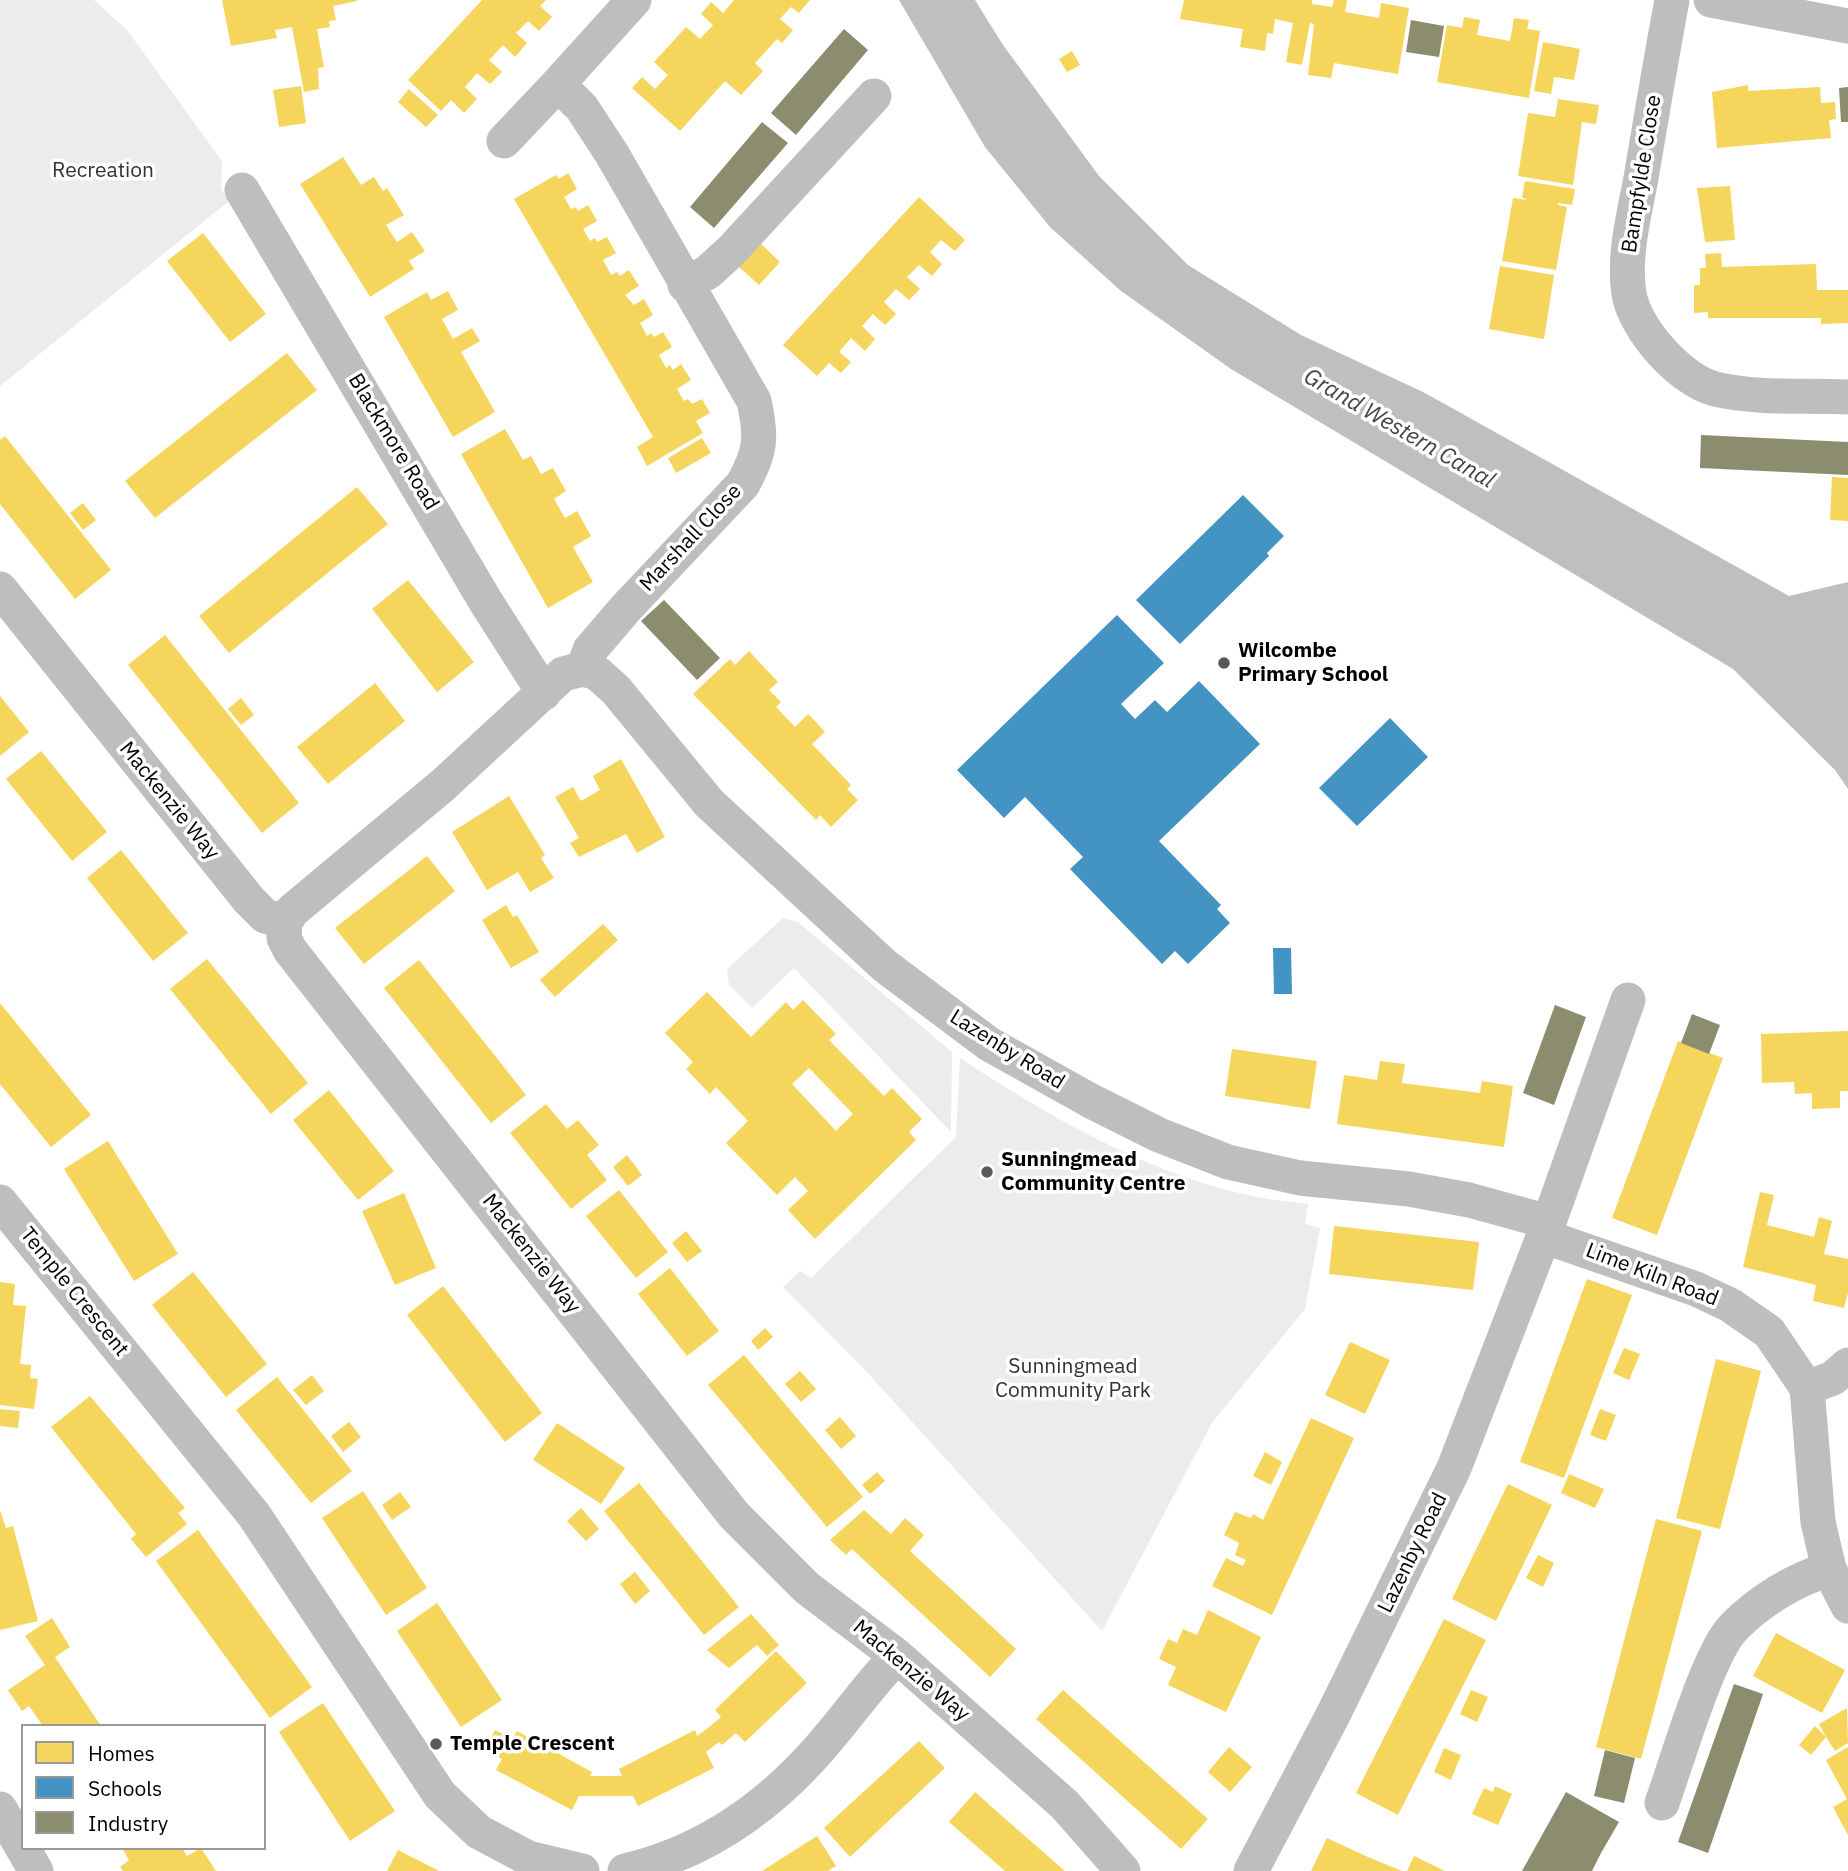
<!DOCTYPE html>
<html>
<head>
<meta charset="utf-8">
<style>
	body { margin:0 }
	#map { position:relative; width:1848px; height:1871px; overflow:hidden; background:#fff; font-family:"IBM Plex Sans",sans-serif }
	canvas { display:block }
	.legend { position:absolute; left:21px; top:1724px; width:245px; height:126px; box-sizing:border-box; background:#fff; border:2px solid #999; margin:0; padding:9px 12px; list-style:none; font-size:21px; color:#000 }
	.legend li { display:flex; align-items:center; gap:14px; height:35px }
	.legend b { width:35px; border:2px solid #999 }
</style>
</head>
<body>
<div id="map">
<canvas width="1848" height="1871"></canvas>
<ul class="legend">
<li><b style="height:19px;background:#f6d55c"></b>Homes</li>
<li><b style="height:19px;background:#4393c3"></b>Schools</li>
<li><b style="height:19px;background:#8c8c6e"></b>Industry</li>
</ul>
</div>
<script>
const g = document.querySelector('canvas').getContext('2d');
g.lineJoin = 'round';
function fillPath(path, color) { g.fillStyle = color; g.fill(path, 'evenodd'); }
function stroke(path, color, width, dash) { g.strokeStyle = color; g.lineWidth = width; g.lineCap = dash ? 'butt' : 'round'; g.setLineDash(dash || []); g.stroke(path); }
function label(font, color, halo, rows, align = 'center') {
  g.font = font + ' "IBM Plex Sans",sans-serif'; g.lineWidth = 7; g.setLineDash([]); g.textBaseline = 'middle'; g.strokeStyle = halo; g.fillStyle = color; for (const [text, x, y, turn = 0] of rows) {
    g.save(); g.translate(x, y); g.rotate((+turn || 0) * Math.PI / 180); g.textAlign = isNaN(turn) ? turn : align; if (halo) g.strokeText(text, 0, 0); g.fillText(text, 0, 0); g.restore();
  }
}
fillPath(new Path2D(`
	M0 0H94L127 30 222 161 221 189 229 201 0 386Z
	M783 918 798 922 952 1052 951 1132 794 968 752 1008 729 985 727 969Z
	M960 1058C1045 1114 1139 1169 1239 1193 1262 1199 1285 1201 1308 1204L1305 1224 1320 1228 1305 1309 1212 1423 1102 1631 865 1370 783 1287 800 1271 811 1278 956 1137Z`), '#ececec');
fillPath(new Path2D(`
	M899 0H975L1003 45 1099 176 1188 265 1301 335 1425 393 1789 596 1848 582V789L1835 770 1733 669 1231 369 1121 291 1050 227 985 147Z`), '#bfbfbf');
fillPath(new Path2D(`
	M222 0H357V1L333 6 336 20 329 21 330 27 317 29 324 67 318 68 319 89 304 92 292 27 275 30 277 38 231 46Z
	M482 0H546L540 6 552 17 539 31 528 21 516 33 527 43 515 57 503 45 492 57 489 60 502 72 490 84 477 73 465 87 477 99 464 113 451 100 441 111 408 80Z
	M734 0H810L799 13 791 7 780 19 793 30 782 43 777 39 755 63 763 71 741 95 725 81 680 131 632 88 642 77 655 89 668 75 654 62 677 37 686 27 700 39 713 25 701 14 711 2 723 13Z
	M1184 0H1312V4L1332 7 1334 0H1347L1345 12 1379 18 1381 3 1409 8 1398 74 1334 63 1331 78 1308 75 1314 24 1310 23 1302 65 1286 62 1293 23 1275 19 1273 34 1267 33 1265 51 1240 47 1243 29 1180 19Z
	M1464 17 1480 20 1477 35 1510 41 1514 18 1529 20 1527 29 1540 31 1529 98 1437 82 1447 25 1462 28Z
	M1543 42 1580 49 1574 80 1554 77 1551 94 1534 91Z
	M1072 51 1080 65 1067 72 1059 59Z
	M1748 85V91L1820 87 1821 103 1835 102 1836 119 1829 120 1831 138 1717 148 1712 92Z
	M301 86 306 123 279 127 273 90Z
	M409 89 438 115 426 127 398 102Z
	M1558 99 1599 105 1596 124 1582 122 1573 185 1518 176 1528 113 1555 117Z
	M343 157 361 185 374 177 383 191 387 188 404 215 386 225 397 242 412 232 425 251 409 261 414 269 370 297 300 184Z
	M568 173 577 189 564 197 571 209 576 207 578 211 588 205 597 221 583 229 590 241 595 238 597 242 607 237 616 253 603 260 611 275 617 272 620 276 629 270 639 286 625 295 634 305 644 299 653 315 640 323 647 336 651 333 654 337 663 332 672 347 659 355 666 368 670 365 673 370 681 364 691 380 677 389 684 401 688 399 692 404 702 399 710 413 696 421 703 433 647 466 637 447 653 437 514 199 556 175 559 179Z
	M1525 181 1575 189 1572 205 1558 203V205L1567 207 1556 270 1502 261 1513 198 1527 200 1522 197Z
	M1730 186 1735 240 1705 242 1697 188Z
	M919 197 965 240 955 251 941 240 930 252 942 264 932 276 919 265 907 277 920 289 909 300 896 289 884 302 896 314 885 325 873 314 862 326 875 339 865 351 851 338 839 352 851 362 841 373 829 363 817 376 783 345Z
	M203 233 266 314 230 342 167 261Z
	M758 241 780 262 759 285 737 265Z
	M1721 253 1722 267 1816 264 1817 290H1848V323L1821 324V318H1708V312L1694 313V285H1700V268H1706L1705 254Z
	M1500 266 1554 275 1544 339 1489 329Z
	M448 291 458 310 442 319 453 339 472 328 480 341 461 352 495 412 453 437 384 317 427 292 431 300Z
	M287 353 317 390 155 518 125 481Z
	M505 429 523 460 531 456 541 474 553 468 566 491 554 499 565 518 577 511 591 536 573 547 593 582 548 608 461 454Z
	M5 436 111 570 75 599 0 504V440Z
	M702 438 711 453 676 473 668 458Z
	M1832 477 1848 478V521L1830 520Z
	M357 487 388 524 229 653 199 616Z
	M83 503 96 520 83 530 70 513Z
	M408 580 474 662 437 692 372 609Z
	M165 635 299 803 262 833 128 665Z
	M749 651 778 682 769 690 781 702 776 707 795 727 808 714 816 722 825 732 812 744 851 785 847 789 858 800 831 827 820 815 816 820 693 694 730 659 735 665Z
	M375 683 405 721 328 784 297 747Z
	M0 696 29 732 0 756Z
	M241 698 254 715 241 725 228 709Z
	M41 751 107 832 72 861 6 779Z
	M621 759 665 837 637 853 626 834 579 857 570 843 579 838 555 797 573 787 581 801 600 790 593 776Z
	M509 796 545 855 541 858 554 878 530 892 518 872 487 890 452 832Z
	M121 850 188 933 153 961 87 878Z
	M427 856 455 891 364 964 335 928Z
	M506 905 513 917 517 915 539 952 511 968 482 920Z
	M603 924 618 940 555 997 540 980Z
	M207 959 308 1083 271 1114 170 989Z
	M419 960 526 1095 491 1123 384 988Z
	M707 992 751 1037 786 1002 793 1010 803 1000 836 1034 829 1040 884 1096 892 1088 922 1119 909 1132 916 1140 815 1239 788 1210 808 1191 795 1177 777 1195 726 1143 748 1121 716 1087 710 1094 686 1069 693 1062 665 1033ZM809 1068 853 1114 836 1131 792 1084Z
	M0 1003 91 1115 51 1147 0 1084Z
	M1848 1031V1091H1840V1108L1812 1109V1093L1795 1094 1794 1082 1762 1083 1761 1034Z
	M1678 1041 1723 1058 1657 1235 1612 1218Z
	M1232 1049 1317 1061 1310 1109 1225 1096Z
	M1380 1061 1405 1064 1402 1083 1480 1093 1482 1081 1513 1086 1504 1147 1337 1124 1344 1075 1377 1080Z
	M329 1090 394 1171 358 1200 293 1120Z
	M546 1104 567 1129 578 1120 599 1145 587 1155 607 1180 571 1209 510 1133Z
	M108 1141 178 1254 134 1281 64 1169Z
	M627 1155 642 1175 628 1186 613 1167Z
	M619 1190 668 1252 636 1278 586 1216Z
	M1760 1192 1774 1195 1767 1225 1814 1237 1819 1217 1832 1221 1824 1254 1848 1259V1293L1844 1308 1813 1301 1816 1285 1743 1267Z
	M404 1193 436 1268 395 1285 362 1211Z
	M1334 1226 1479 1242 1473 1290 1329 1274Z
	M686 1231 702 1251 687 1262 672 1243Z
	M670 1268 719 1331 687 1356 638 1294Z
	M193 1272 267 1364 226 1397 152 1305Z
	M1587 1279 1632 1295 1564 1478 1520 1462Z
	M0 1282 15 1284 13 1305 26 1306 20 1364 31 1365 30 1378 38 1379 34 1409 0 1405Z
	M443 1286 542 1413 505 1442 407 1315Z
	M765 1328 773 1337 758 1350 751 1341Z
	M1350 1342 1390 1360 1365 1414 1325 1395Z
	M1624 1348 1640 1354 1629 1380 1613 1373Z
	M744 1355 863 1497 827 1527 708 1385Z
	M1716 1359 1761 1371 1720 1529 1676 1518Z
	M800 1371 816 1389 801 1402 785 1384Z
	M312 1375 324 1391 306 1405 293 1390Z
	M277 1377 352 1471 311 1503 236 1410Z
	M90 1396 185 1508 178 1513 187 1524 146 1557 131 1539 136 1534 51 1427Z
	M0 1409 20 1411 18 1428 0 1426Z
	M1600 1409 1616 1415 1606 1441 1590 1435Z
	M840 1417 856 1436 841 1449 825 1430Z
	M1311 1418 1354 1438 1272 1615 1212 1586 1226 1558 1243 1566 1246 1560 1235 1555 1239 1543 1224 1535 1235 1512 1251 1518 1253 1514 1263 1520Z
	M349 1422 361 1437 343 1452 331 1436Z
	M557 1423 625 1468 601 1504 533 1460Z
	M1265 1452 1282 1462 1271 1485 1253 1476Z
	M877 1472 885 1481 870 1494 862 1485Z
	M1569 1474 1604 1489 1595 1508 1561 1493Z
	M639 1483 739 1607 704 1635 604 1511Z
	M1508 1484 1552 1505 1496 1621 1452 1599Z
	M363 1491 427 1588 386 1615 322 1518Z
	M400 1492 411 1507 392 1520 382 1505Z
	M581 1508 599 1529 586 1541 567 1521Z
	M0 1510 6 1528 13 1526 38 1621 0 1630Z
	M864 1510 891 1534 905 1518 924 1535 910 1551 1016 1649 990 1677 852 1549 846 1555 830 1540Z
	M1656 1519 1702 1531 1641 1759 1596 1747Z
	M198 1530 312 1687 270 1718 156 1561Z
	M1538 1555 1554 1563 1543 1587 1526 1578Z
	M635 1572 650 1591 635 1604 620 1584Z
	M437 1603 502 1700 461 1727 397 1631Z
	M1208 1610 1261 1637 1226 1712 1168 1685 1176 1667 1159 1659 1168 1639 1177 1643 1183 1629 1197 1635Z
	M751 1614 779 1645 767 1656 757 1645 729 1668 707 1650Z
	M52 1618 70 1647 55 1657 101 1726H43L29 1706 22 1711 8 1690 45 1665 25 1636Z
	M1444 1619 1486 1640 1398 1815 1356 1793Z
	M1776 1633 1845 1670 1822 1713 1753 1676Z
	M776 1651 807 1683 745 1742 736 1733 722 1745 719 1742 706 1752 714 1768 638 1806 633 1796H579L572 1810 496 1770 502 1759 484 1749 495 1730 512 1739 517 1731 592 1772 590 1776H622L619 1769 695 1730 697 1736 708 1728 721 1717 715 1710Z
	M1063 1690 1208 1819 1181 1849 1036 1719Z
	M1471 1690 1488 1697 1477 1722 1460 1714Z
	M323 1703 395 1811 350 1841 279 1732Z
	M1847 1708 1848 1743 1835 1751 1826 1737 1811 1755 1799 1745 1815 1726 1826 1737 1819 1724Z
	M919 1741 945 1768 850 1857 824 1828Z
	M1229 1747 1252 1767 1230 1792 1208 1772Z
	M1848 1747V1835L1833 1807 1847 1799 1826 1760Z
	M1444 1748 1461 1755 1451 1780 1434 1772Z
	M1495 1786 1512 1794 1498 1825 1472 1814 1484 1788 1493 1792Z
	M975 1792 1010 1823 1065 1871H1005L949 1822Z
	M817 1836 836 1866 828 1871H762Z
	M1327 1838 1368 1857 1402 1871H1311Z
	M122 1848H182L187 1856 201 1848 216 1871H123L120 1867 129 1860Z
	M398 1850 439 1871H387Z
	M1414 1856 1445 1871H1407Z`), '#f6d55c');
fillPath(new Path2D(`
	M1243 495 1284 536 1267 553 1269 556 1180 644 1136 600Z
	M1117 615 1164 663 1121 704 1135 719 1155 700 1167 712 1199 681 1260 744 1159 841 1221 905 1217 909 1230 923 1188 964 1175 951 1162 964 1070 869 1083 857 1025 797 1004 818 957 770Z
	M1390 718 1428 757 1357 826 1319 788Z
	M1273 948H1291L1292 994H1274Z`), '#4393c3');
fillPath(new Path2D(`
	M1411 20 1444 26 1439 57 1406 52Z
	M844 29 868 50 796 135 771 113Z
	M1848 87V122H1841L1839 88Z
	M762 122 788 143 714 228 690 207Z
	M1701 435 1848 442V475L1700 468Z
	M664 600 720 658 697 680 641 621Z
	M1555 1005 1586 1017 1554 1105 1523 1093Z
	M1692 1014 1720 1025 1709 1054 1681 1043Z
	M1734 1684 1763 1694 1708 1853 1678 1842Z
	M1605 1750 1635 1758 1624 1803 1594 1796Z
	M1566 1792 1619 1822 1601 1853 1592 1871H1522Z`), '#8c8c6e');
stroke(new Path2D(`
	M1672 0C1661 59 1651 119 1641 178 1634 216 1623 256 1629 294 1635 329 1680 380 1715 389 1758 399 1804 395 1848 397
	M1711 0 1848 26
	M504 141 558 84
	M242 190 486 602 544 693
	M685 285 708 272 731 251 874 96
	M0 589 249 900 265 916 285 922 284 938 290 950 734 1515 807 1588 897 1656 1065 1805 1123 1871
	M583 669 590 650 626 608 743 484C761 451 762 437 754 401L612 154 582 108 558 84 634 0
	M285 922 292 911 443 785 563 674 583 669 597 673 616 690 709 803 885 966 989 1044 1091 1101 1159 1135 1228 1162 1300 1178 1409 1189 1469 1200 1549 1222
	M0 1202 254 1515 440 1795 479 1832 528 1858 582 1871
	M1543 1236 1696 1289 1730 1305 1769 1332 1807 1388 1818 1522 1829 1569 1848 1606
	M1807 1388 1833 1378 1848 1365
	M1662 1803C1677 1762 1707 1656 1733 1628 1759 1601 1794 1580 1829 1569
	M0 1809 36 1871
	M625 1871C699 1854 759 1814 810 1759 841 1726 866 1688 897 1656
	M1251 1871 1333 1715 1454 1468 1549 1222 1628 1000`), '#bebebe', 35);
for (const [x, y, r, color] of [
	[1224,663,7,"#595959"],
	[987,1172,7,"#595959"],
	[436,1744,7,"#595959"]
]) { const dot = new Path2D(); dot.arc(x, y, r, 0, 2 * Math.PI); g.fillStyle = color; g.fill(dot); stroke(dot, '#fff', 2.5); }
label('21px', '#333', '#fff', [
	["Recreation",103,171],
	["Sunningmead",1073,1367],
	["Community Park",1073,1391]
]);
label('21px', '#000', '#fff', [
	["Bampfylde Close",1642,174,-81],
	["Blackmore Road",393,442,59],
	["Marshall Close",691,538,-47],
	["Mackenzie Way",169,801,51],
	["Lazenby Road",1007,1050,32],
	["Mackenzie Way",531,1254,52],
	["Lime Kiln Road",1652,1275,21],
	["Temple Crescent",74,1292,51],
	["Lazenby Road",1413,1553,-64],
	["Mackenzie Way",911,1671,40]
]);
label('bold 21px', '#000', '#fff', [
	["Wilcombe",1238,651],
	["Primary School",1238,675],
	["Sunningmead",1001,1160],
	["Community Centre",1001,1184],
	["Temple Crescent",450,1744]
], 'left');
label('italic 23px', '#444', '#fff', [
	["Grand Western Canal",1399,429,30]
]);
</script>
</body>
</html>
